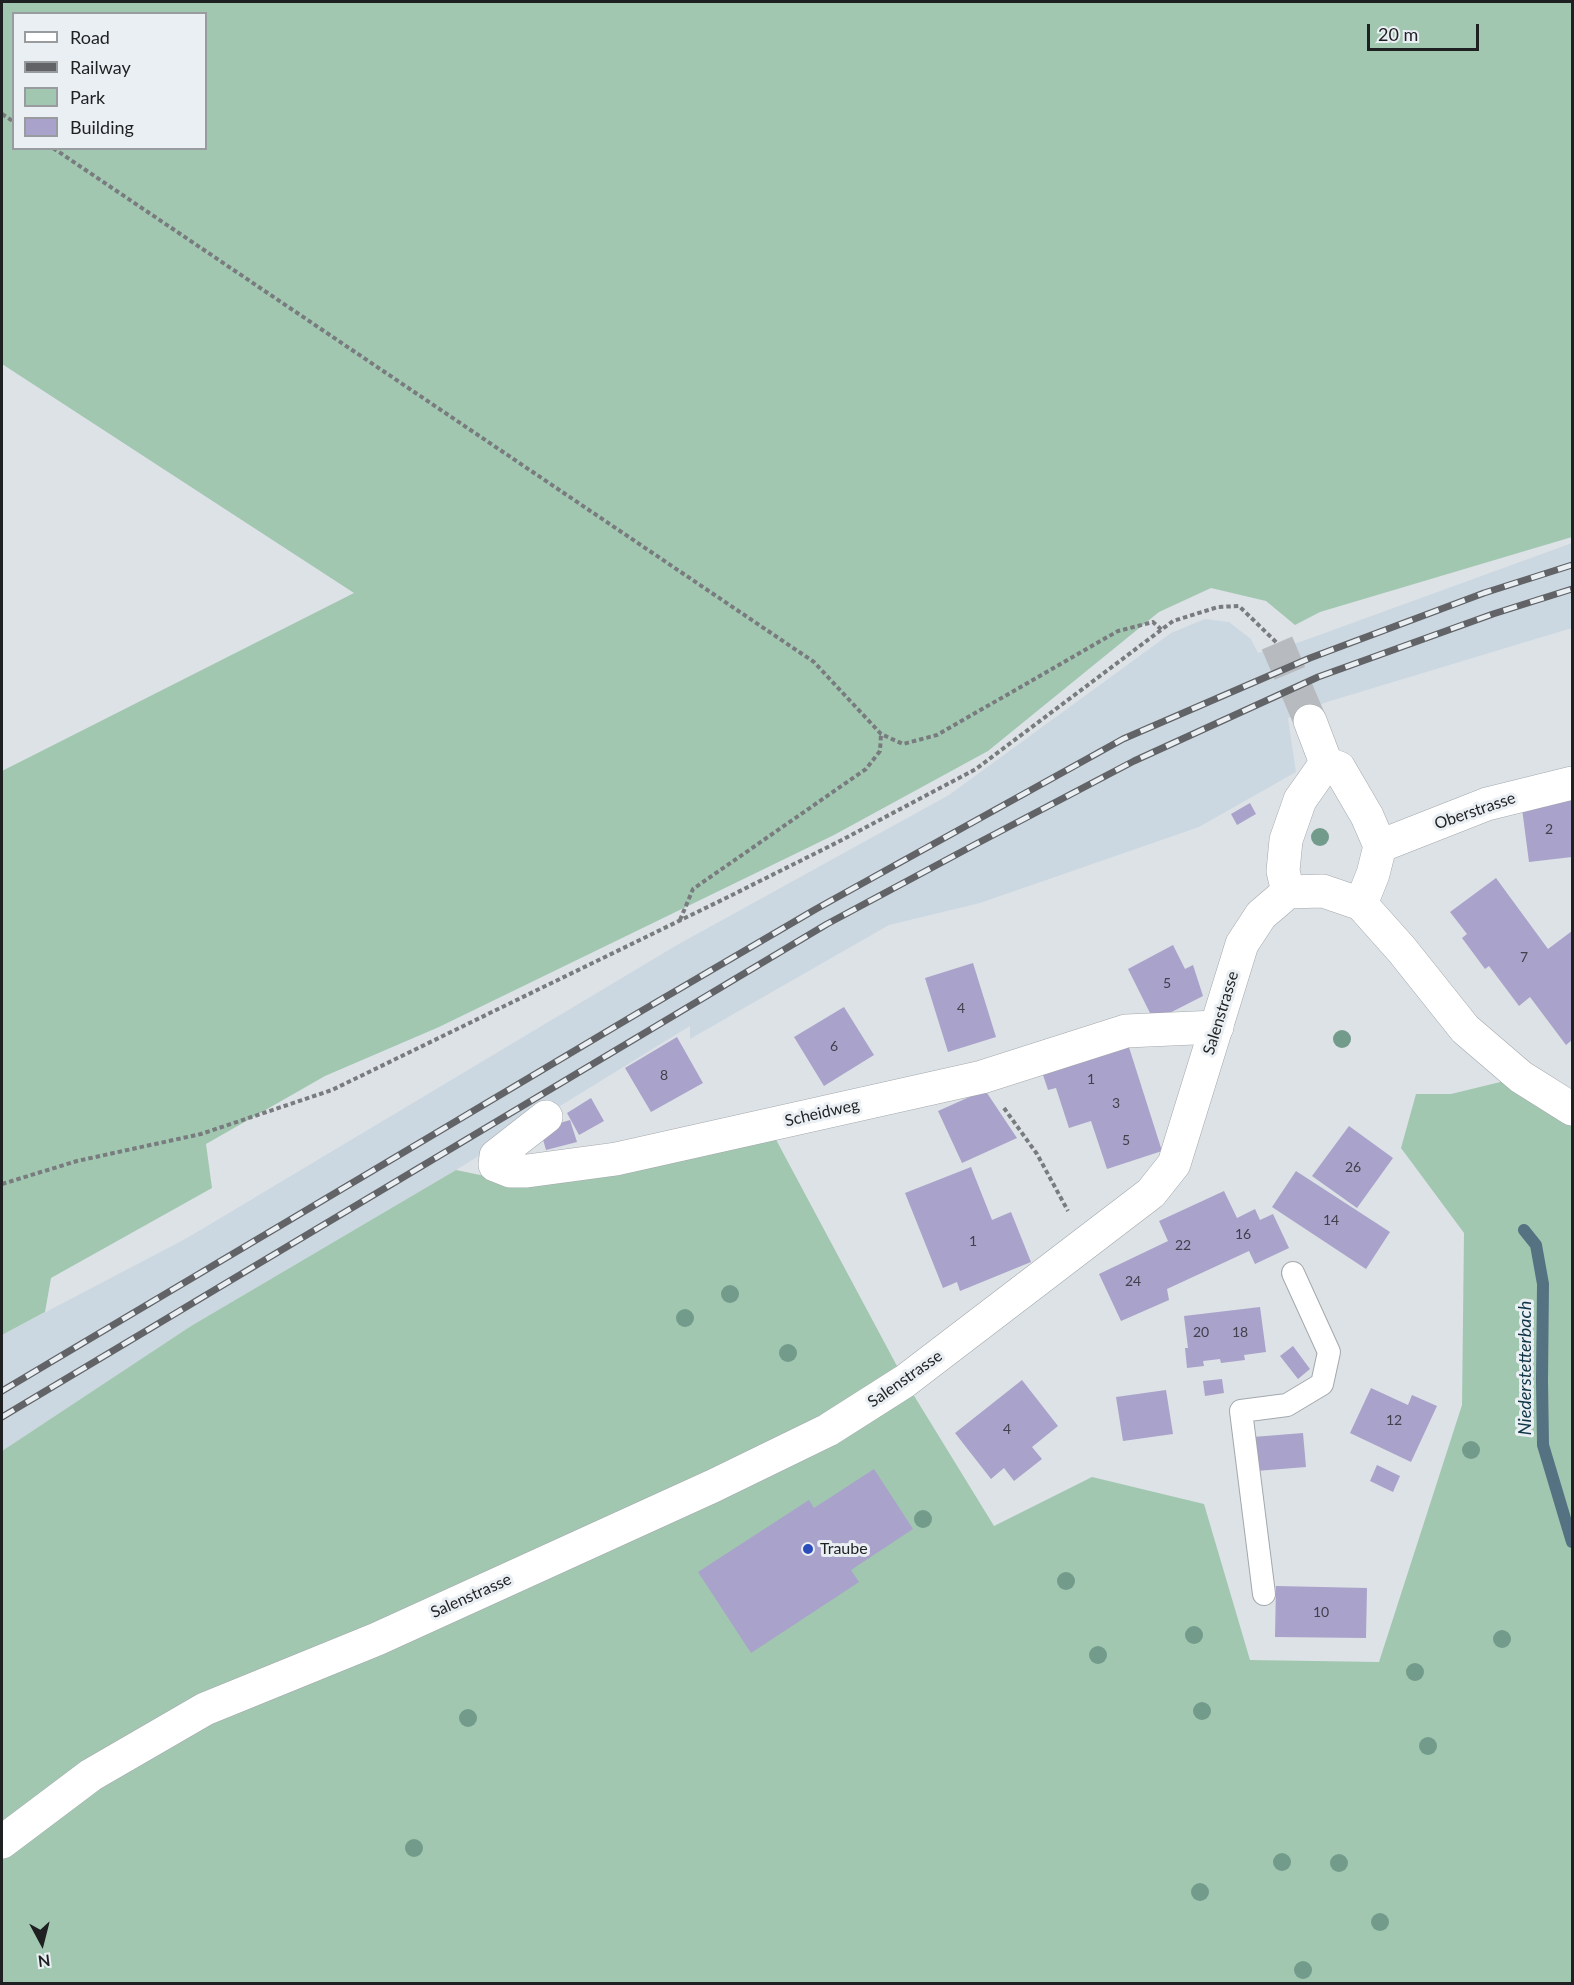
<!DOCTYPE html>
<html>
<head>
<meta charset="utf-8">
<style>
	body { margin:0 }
	#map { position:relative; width:1574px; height:1985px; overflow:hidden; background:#dde2e6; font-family:Lato,sans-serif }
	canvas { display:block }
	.frame { position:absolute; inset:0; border:3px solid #1f2022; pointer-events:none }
	.legend { position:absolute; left:12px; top:12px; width:195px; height:138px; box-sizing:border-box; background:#eaeff3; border:2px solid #999c9f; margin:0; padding:8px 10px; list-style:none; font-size:18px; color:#1f2022 }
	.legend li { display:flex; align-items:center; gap:12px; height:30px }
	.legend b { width:30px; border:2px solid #999c9f }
	.north { position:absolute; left:12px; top:1913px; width:60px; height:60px; -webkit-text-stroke:4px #eaeff3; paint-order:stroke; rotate:173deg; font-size:16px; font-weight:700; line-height:24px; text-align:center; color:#1f2022 }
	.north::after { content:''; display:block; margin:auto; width:21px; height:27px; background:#1f2022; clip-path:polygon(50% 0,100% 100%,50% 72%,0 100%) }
	.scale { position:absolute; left:1367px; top:24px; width:112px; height:27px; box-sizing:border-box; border:3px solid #1f2022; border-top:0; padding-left:8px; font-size:18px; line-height:21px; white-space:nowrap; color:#1f2022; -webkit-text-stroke:4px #eaeff3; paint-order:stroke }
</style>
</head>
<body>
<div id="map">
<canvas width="1574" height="1985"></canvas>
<div class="frame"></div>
<ul class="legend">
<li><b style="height:8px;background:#fff"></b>Road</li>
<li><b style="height:8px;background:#616366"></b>Railway</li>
<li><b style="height:16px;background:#a2c7b1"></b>Park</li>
<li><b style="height:16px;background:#a9a2ca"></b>Building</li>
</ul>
<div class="north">N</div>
<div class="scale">20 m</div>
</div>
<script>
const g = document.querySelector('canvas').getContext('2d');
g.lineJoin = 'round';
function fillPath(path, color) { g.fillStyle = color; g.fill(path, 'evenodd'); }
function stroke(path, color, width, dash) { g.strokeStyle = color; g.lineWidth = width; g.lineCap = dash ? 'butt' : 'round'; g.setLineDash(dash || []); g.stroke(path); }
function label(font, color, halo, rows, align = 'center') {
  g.font = font + ' Lato,sans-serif'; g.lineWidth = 6; g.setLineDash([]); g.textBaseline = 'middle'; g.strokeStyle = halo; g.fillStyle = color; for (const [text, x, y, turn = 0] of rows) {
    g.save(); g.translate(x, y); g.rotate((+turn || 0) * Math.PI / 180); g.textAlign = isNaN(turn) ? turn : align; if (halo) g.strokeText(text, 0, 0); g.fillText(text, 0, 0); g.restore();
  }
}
fillPath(new Path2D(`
	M1572 543V628L1327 702 1288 718 1296 772 1199 827 980 903 889 925 690 1039V1026L456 1170 191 1326 2 1451V1335L187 1238 677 945 949 795 1171 633 1205 619 1229 622 1251 639 1258 653 1300 642Z`), '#ccd8e1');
fillPath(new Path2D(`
	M2 2H1572V537L1320 612 1295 625 1266 601 1211 588 1159 612 988 751 834 835 439 1027 325 1076 206 1144 212 1188 51 1278 45 1312 2 1335V771L354 593 2 364ZM14 14H206V148H14Z
	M1521 1077 1572 1109V1983L2 1984V1451L191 1326 456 1170 485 1176 773 1134 905 1381 994 1526 1092 1477 1204 1504 1250 1660 1379 1662 1462 1405 1464 1233 1401 1148 1416 1094H1451Z`), '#a2c7b1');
stroke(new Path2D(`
	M1524 1230 1536 1245 1543 1284 1542 1381 1543 1445 1572 1542`), '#547282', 12);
fillPath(new Path2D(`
	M1572 794V857L1529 862 1521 801Z
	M1250 803 1256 814 1237 825 1231 814Z
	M1496 878 1548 949 1572 931V1040L1566 1045 1530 997 1519 1006 1489 966 1485 969 1462 938 1467 934 1450 912Z
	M1173 945 1185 969 1193 965 1203 996 1154 1021 1128 969Z
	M973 963 996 1037 948 1052 925 978Z
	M844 1007 874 1055 824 1086 794 1037Z
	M677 1037 703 1083 651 1112 625 1068Z
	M1127 1041 1162 1151 1107 1169 1091 1121 1069 1128 1056 1088 1048 1090 1041 1069Z
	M985 1090 1017 1138 962 1163 938 1111Z
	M591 1098 604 1121 579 1135 567 1113Z
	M570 1120 577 1142 546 1150 540 1129Z
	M1349 1126 1393 1158 1357 1208 1312 1176Z
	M971 1167 992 1220 1011 1212 1031 1262 960 1291 957 1282 943 1288 905 1193Z
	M1296 1171 1390 1232 1366 1269 1272 1207Z
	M1224 1191 1237 1218 1255 1209 1260 1220 1273 1214 1289 1248 1255 1264 1249 1251 1167 1289 1169 1300 1121 1321 1099 1274 1168 1241 1159 1221Z
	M1260 1307 1266 1352 1244 1355 1245 1360 1221 1363 1220 1359 1203 1361 1204 1366 1187 1368 1185 1348H1188L1184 1316Z
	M1293 1346 1310 1369 1298 1379 1280 1356Z
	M1222 1379 1224 1393 1205 1396 1203 1381Z
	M1022 1380 1058 1426 1032 1447 1042 1459 1014 1481 1004 1468 991 1479 955 1433Z
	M1371 1388 1408 1405 1412 1395 1437 1406 1411 1462 1350 1433Z
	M1166 1390 1173 1434 1123 1441 1116 1397Z
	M1303 1433 1306 1467 1256 1471 1253 1437Z
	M1377 1465 1400 1476 1393 1492 1370 1481Z
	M874 1469 913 1529 851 1570 859 1582 751 1653 698 1572 809 1500 814 1508Z
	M1276 1586 1367 1588 1366 1638 1275 1637Z`), '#a9a2ca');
stroke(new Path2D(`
	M1277 643 1310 721`), '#b7bbbf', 33, [33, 16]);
const lane = new Path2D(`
	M1264 1594 1241 1411 1287 1405 1322 1384 1329 1352 1293 1273`);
const street = new Path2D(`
	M1310 721 1326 763 1339 768 1367 816 1380 846 1373 874 1361 904
	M1380 846 1487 804 1572 783
	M1288 892 1283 871 1286 840 1300 800 1326 763
	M546 1117 496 1156 495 1165 510 1171H527L616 1159 982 1077 1126 1031 1217 1027`);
const secondary = new Path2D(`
	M2 1842 91 1775 205 1709 377 1639 713 1486 828 1430 905 1381 1151 1193 1174 1164 1242 944 1261 915 1288 892 1323 891 1361 904 1402 950 1465 1029 1521 1077 1572 1109`);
stroke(lane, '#a3a8ac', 24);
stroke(street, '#a3a8ac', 34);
stroke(secondary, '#a3a8ac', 34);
stroke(new Path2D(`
	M2 114 14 122
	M53 148 814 662 881 734 903 744 937 735 1118 631 1153 622 1162 630
	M680 920 693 889 866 769 880 751 881 734
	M1004 1108 1037 1154 1068 1211
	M2 1184 77 1161 201 1134 332 1090 726 898 838 842 976 769 1173 621 1218 607 1239 606 1277 643`), '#797c7f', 4, [4.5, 3]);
stroke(lane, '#fff', 22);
stroke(street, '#fff', 33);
stroke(secondary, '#fff', 33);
const rail = new Path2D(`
	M2 1391 638 1013 816 909 1123 739 1310 658 1484 593 1572 565
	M2 1417 827 924 976 844 1134 761 1318 677 1493 614 1572 589`);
stroke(rail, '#616366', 7);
stroke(rail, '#eaeff3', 4.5, [14]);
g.fillStyle = '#739b8b';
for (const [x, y] of [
	[1320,837],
	[1342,1039],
	[730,1294],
	[685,1318],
	[788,1353],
	[1471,1450],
	[923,1519],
	[1066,1581],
	[1194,1635],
	[1502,1639],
	[1098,1655],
	[1415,1672],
	[1202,1711],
	[468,1718],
	[1428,1746],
	[414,1848],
	[1282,1862],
	[1339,1863],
	[1200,1892],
	[1380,1922],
	[1303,1970]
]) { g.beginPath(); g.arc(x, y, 9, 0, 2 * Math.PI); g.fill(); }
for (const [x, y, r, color] of [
	[808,1549,6,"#2b4cbb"]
]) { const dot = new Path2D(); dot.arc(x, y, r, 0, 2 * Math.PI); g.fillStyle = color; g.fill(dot); stroke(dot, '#eaeff3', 2); }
label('14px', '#42404c', null, [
	["2",1549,829],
	["7",1524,957],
	["5",1167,983],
	["4",961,1008],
	["6",834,1046],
	["8",664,1075],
	["1",1091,1079],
	["3",1116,1103],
	["5",1126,1140],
	["26",1353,1167],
	["14",1331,1220],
	["16",1243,1234],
	["1",973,1241],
	["22",1183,1245],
	["24",1133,1281],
	["20",1201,1332],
	["18",1240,1332],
	["12",1394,1420],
	["4",1007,1429],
	["10",1321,1612]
]);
label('16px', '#1f2022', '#eaeff3', [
	["Oberstrasse",1475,811,-19],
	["Salenstrasse",1221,1013,-73],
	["Scheidweg",822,1113,-13],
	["Salenstrasse",905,1379,-35],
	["Salenstrasse",471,1596,-24]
]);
label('16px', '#1f2022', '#eaeff3', [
	["Traube",820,1549]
], 'left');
label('italic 18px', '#0f3446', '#eaeff3', [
	["Niederstetterbach",1525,1368,-90]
]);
</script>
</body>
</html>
